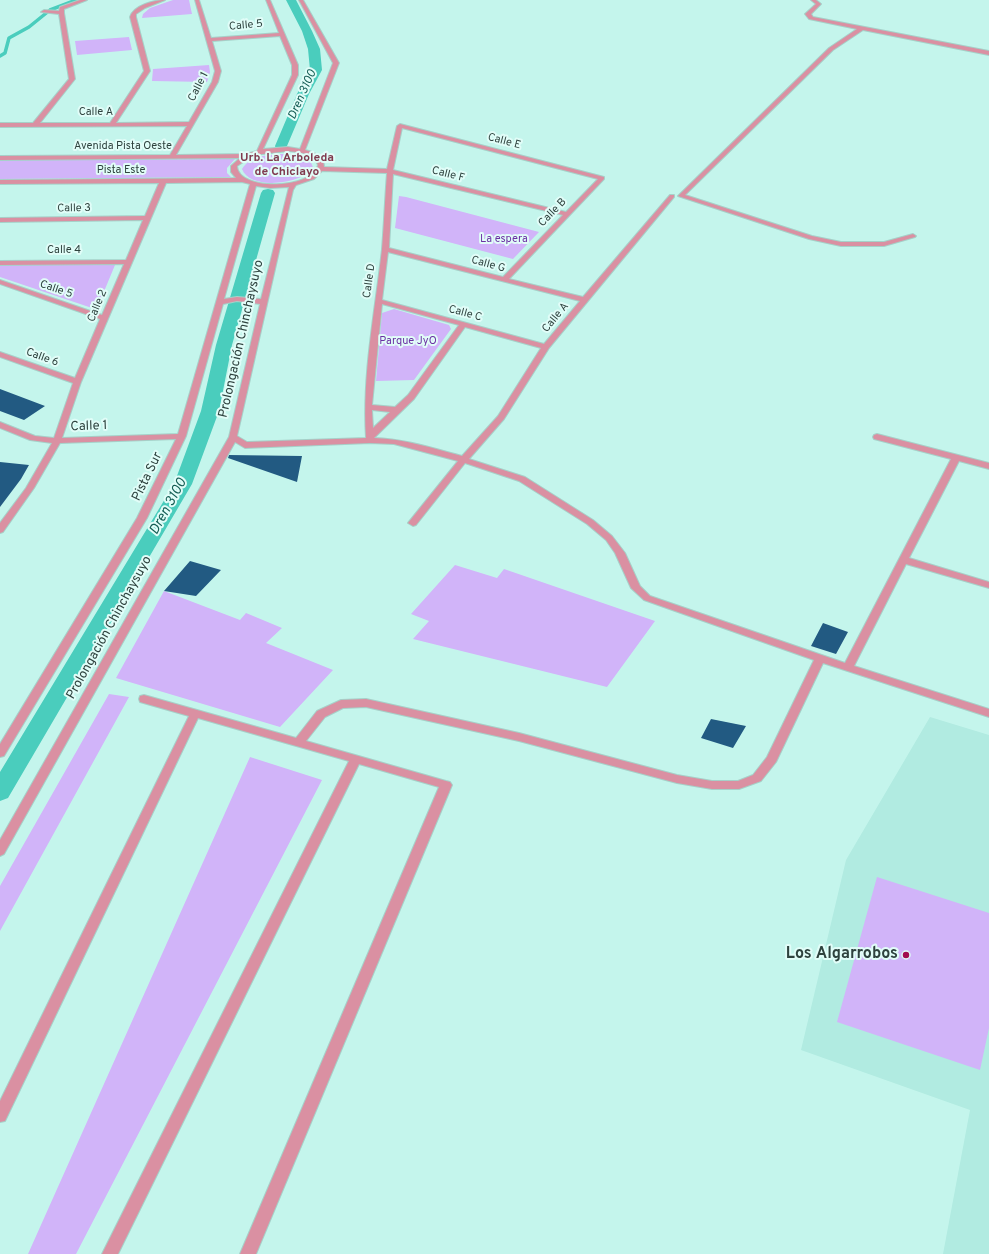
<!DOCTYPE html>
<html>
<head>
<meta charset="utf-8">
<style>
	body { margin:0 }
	canvas { display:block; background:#c4f5ec }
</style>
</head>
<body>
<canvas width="989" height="1254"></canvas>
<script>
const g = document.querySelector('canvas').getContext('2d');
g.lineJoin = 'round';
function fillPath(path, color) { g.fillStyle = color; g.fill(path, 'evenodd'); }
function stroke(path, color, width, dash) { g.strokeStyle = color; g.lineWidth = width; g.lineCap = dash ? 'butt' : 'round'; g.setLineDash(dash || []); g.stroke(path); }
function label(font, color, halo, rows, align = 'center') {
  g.font = font + ' Overpass,sans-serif'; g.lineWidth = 4; g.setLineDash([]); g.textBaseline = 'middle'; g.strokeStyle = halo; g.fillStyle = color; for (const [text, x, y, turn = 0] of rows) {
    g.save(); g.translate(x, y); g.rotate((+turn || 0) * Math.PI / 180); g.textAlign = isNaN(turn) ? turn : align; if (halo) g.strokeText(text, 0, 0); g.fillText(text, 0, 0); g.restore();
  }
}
fillPath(new Path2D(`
	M930 717 989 735V1254H943L970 1110 801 1050 846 860Z`), '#b1ebe1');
fillPath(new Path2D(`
	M173 0H189L192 14 142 18 143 14 150 8Z
	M129 37 132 50 77 55 75 41Z
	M209 65 210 72 207 82 152 81 153 69Z
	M281 154C292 154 311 154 313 168 302 184 250 191 242 169 250 156 267 155 281 154Z
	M235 159 227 168V173L231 177 0 179V160Z
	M399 196 406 197 539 232 513 259 395 228Z
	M0 265H115L98 306 92 308 0 277Z
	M394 309 449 325 451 329 414 380 376 381 382 313Z
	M455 565 497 578 504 569 655 621 607 687 413 639 429 621 411 614Z
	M164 591 240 620 246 613 282 628 266 643 333 670 280 727 116 678Z
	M109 694 129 697 0 931V886Z
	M250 757 322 780 76 1254H28Z
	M877 877 989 913V1028L980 1070 837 1022Z`), '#d1b4f9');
stroke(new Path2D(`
	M0 56 5 53 9 38 29 27 50 10 76 0`), '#4acdbd', 3.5);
fillPath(new Path2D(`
	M286 0H296L312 31 320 49 322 70 309 94 287 146 286 149H276L275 146 297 94 310 70 308 49 302 31Z
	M268 189 273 190 275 193 232 345 219 411 192 484 8 798 0 801V772L174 484 201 411 216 345 261 193 263 190Z`), '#4acdbd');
fillPath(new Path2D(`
	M0 389 45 406 24 420 0 411Z
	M229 455 302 456 297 482 228 458Z
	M0 462 29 465 21 479 0 507Z
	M190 561 221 570 196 596 164 591Z
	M823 623 848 632 836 654 811 646Z
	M711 719 746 726 733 748 701 738Z`), '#225a82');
const minor = new Path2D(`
	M80 0H87L64 9V13L75 79 40 123H110L144 71 130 17C134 5 155 0 165 0L145 8 136 14V17L150 71 116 123 189 122 212 82 215 71 195 0H199L211 38 279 33 266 0H270L298 65V75L263 149 288 147 300 149 333 63 299 0H303L339 63 305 150C314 152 324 157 324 167L387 169 397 126 400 124 604 177V179L509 279 583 297 670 195H674V197L549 348 504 419 469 459 525 477 593 520 612 536 625 553 640 586 650 596 845 663 951 459 874 439 873 437 874 435 877 434 989 463V469L959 461 909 558 989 582V588L906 564 854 666 989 709V717L823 663 776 762 761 781 739 789H712L677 783 519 741 366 707 343 708 325 717 306 741 446 781 450 782 452 785 256 1254H240L439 787 359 764 118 1254H102L349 761 198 718 5 1121 0 1122V1101L189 716 140 702 139 699 140 696 144 695 296 738 317 711 341 700 366 699 519 733 677 775 712 781H738L753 775 767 757 814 660 644 600 631 588 615 553 606 540 587 524 519 481 465 463 416 525 413 526 408 523 458 461 394 444 370 443 245 448 235 442 4 854 0 856V840L229 437 260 304 237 301 223 304 186 436 147 518 4 756 0 757V744L137 518 176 439 60 443 34 488 3 532 0 533V523L26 488 52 443 30 440 0 428V422L35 436 54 438 73 383 0 357V352L75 378 100 319 0 284V280L102 315 124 264 0 265V261L126 260 143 220 0 222V218L145 216 159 183 0 184V180L236 178 231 172V166L240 158 0 160V156L170 155 187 126 0 127V123H33L69 79 59 14 41 12 44 10 59 11 60 7ZM280 36 292 65V75L257 151 246 154 176 155 218 82 221 71 212 41ZM402 128 598 179 566 212 393 170ZM288 151C299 152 314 153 318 165 314 189 238 192 237 166L254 155ZM322 171 387 173C385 198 384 224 382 249 375 312 362 374 366 438L247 442 237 436 293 190 296 185 314 179ZM393 174 563 215 503 277 389 248ZM242 182 250 184 178 434 62 438 81 382 166 183ZM256 186 270 188 289 187 261 299 237 297 224 299ZM388 252 580 301 544 344 382 300ZM382 304 459 325 408 395 395 407 372 405ZM465 327 541 348 498 416 462 456C432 448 405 439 374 438L414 399ZM372 410 390 412 373 428Z
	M811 0H816L821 4 811 14 813 17 989 51V55L863 30 833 50 685 195 812 236 841 242H884L913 234 916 236 915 237 884 246H841L809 239 678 196 829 48 857 29 809 19 805 14 816 4Z`);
stroke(minor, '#a6d1c9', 2);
fillPath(minor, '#da90a2');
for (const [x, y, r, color] of [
	[906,955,4,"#a20d4f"]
]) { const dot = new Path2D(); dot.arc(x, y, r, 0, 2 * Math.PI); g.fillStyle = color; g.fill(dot); stroke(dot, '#e1fdf8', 1.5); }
label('11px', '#2e423e', '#e1fdf8', [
	["Calle 5",246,26,-5],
	["Calle 1",199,87,-63],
	["Calle A",96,113],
	["Calle E",504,142,15],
	["Avenida Pista Oeste",123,147],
	["Pista Este",121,171],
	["Calle F",448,175,14],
	["Calle 3",74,209,-1],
	["Calle B",553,213,-46],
	["Calle 4",64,251],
	["Calle G",488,265,15],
	["Calle D",370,281,-82],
	["Calle 5",56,290,19],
	["Calle 2",98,306,-67],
	["Calle C",465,314,15],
	["Calle A",556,318,-51],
	["Calle 6",42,358,20]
]);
label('11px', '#6b31a3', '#e1fdf8', [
	["La espera",504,240],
	["Parque JyO",408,342]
]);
label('italic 12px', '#155e55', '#e1fdf8', [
	["Dren 3100",303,95,-66]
]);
label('bold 12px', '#803a4e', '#e1fdf8', [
	["Urb. La Arboleda",287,159],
	["de Chiclayo",287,173]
]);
label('13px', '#2e423e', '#e1fdf8', [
	["Prolongación Chinchaysuyo",242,339,-77],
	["Calle 1",89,427,-2],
	["Pista Sur",148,477,-64],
	["Prolongación Chinchaysuyo",110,628,-61]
]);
label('italic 14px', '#155e55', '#e1fdf8', [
	["Dren 3100",169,507,-61]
]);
label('bold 16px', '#2e423e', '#e1fdf8', [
	["Los Algarrobos",898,955]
], 'right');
</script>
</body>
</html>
